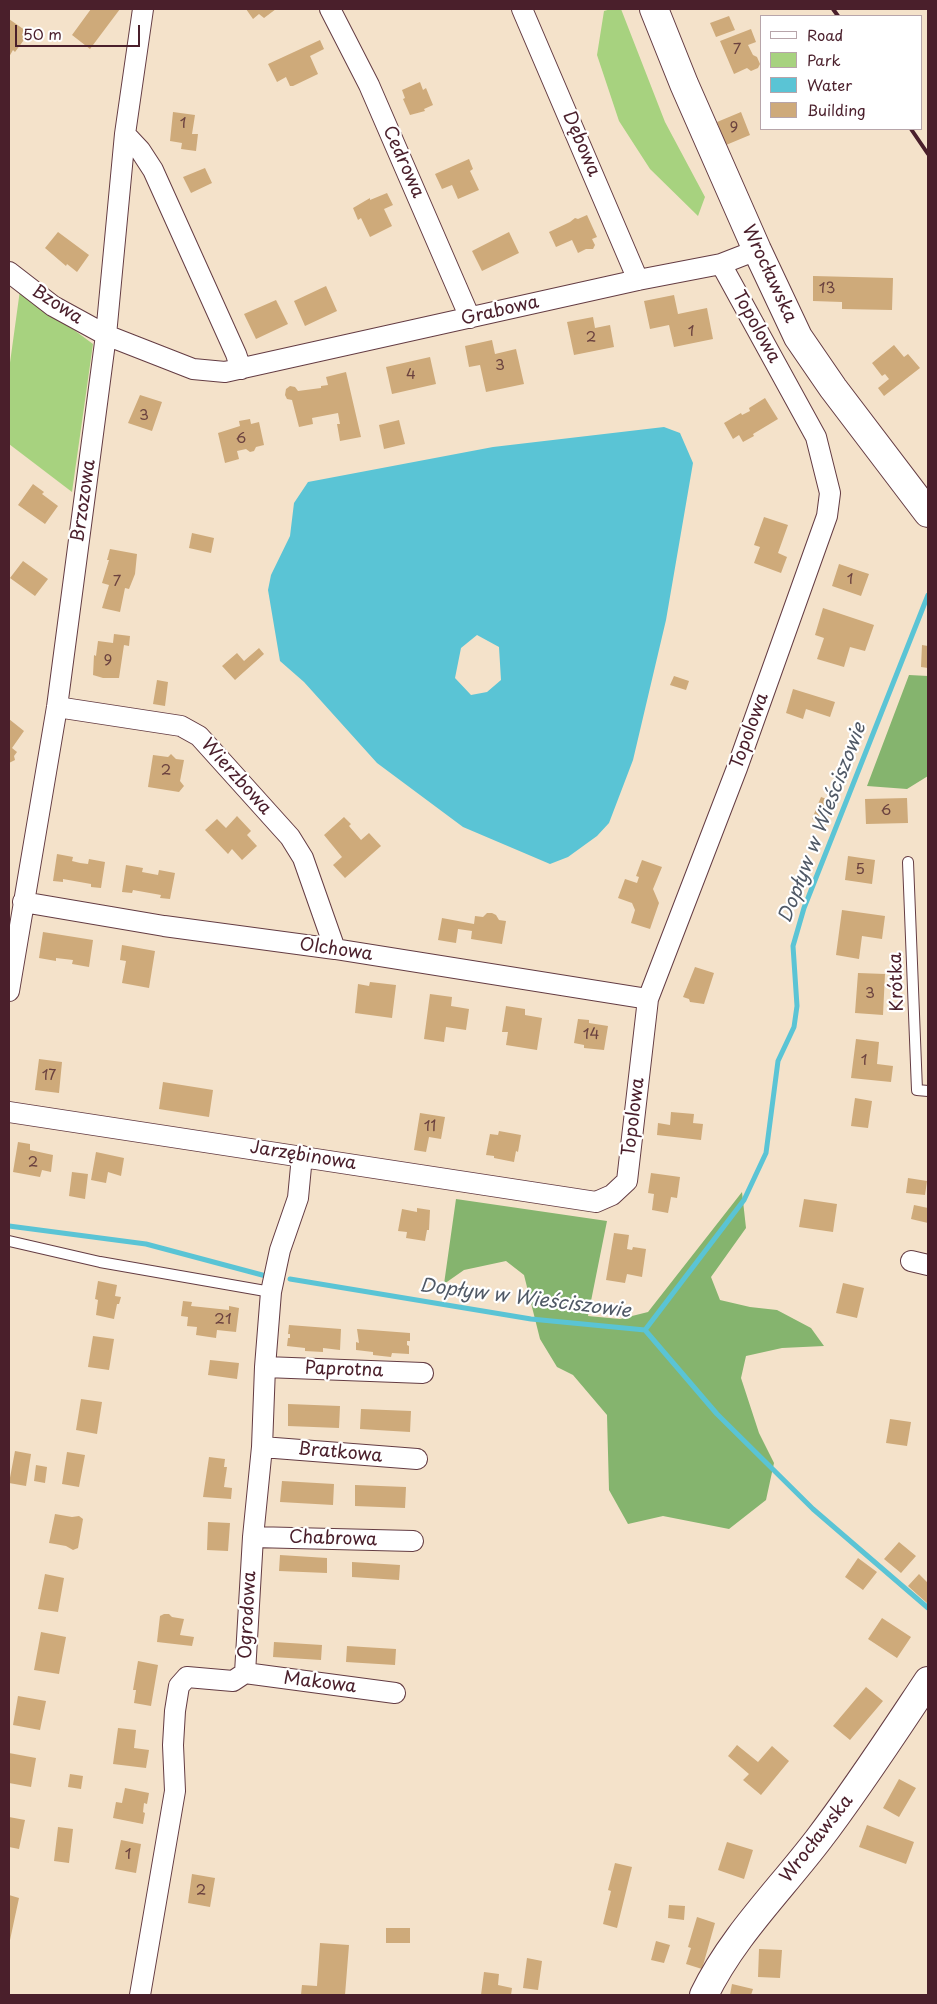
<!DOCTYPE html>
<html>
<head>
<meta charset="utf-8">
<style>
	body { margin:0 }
	#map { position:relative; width:937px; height:2004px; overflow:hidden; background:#f4e2ca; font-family:"Playpen Sans",sans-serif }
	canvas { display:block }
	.frame { position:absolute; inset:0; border:10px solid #4a1f2b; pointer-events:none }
	.legend { position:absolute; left:760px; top:15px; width:162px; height:115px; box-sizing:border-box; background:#fff; border:1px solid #b7a5aa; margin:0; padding:6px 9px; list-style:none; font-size:15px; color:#4a1f2b }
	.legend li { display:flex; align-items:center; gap:10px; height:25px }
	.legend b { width:25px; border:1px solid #b7a5aa }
	.scale { position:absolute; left:15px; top:25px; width:125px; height:22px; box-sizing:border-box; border:2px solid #4a1f2b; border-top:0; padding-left:6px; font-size:15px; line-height:18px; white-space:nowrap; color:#4a1f2b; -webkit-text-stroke:4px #fff; paint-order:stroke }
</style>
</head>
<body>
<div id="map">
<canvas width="937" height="2004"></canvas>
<div class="frame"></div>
<ul class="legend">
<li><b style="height:6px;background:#fff"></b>Road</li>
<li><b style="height:14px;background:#a7d27f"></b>Park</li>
<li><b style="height:14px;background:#5ac4d5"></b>Water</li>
<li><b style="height:14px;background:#ceaa7a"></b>Building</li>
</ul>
<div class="scale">50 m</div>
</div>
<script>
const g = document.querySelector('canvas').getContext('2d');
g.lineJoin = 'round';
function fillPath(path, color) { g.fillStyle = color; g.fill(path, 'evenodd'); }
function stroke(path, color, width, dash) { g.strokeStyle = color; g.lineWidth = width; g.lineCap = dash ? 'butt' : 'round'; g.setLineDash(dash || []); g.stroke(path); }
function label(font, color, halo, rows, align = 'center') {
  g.font = font + ' "Playpen Sans",sans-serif'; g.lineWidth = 4.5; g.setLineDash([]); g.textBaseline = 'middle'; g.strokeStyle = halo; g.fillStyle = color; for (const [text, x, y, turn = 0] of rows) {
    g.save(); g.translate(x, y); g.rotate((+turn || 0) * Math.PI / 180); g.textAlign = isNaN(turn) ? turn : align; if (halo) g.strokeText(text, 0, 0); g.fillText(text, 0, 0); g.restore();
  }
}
fillPath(new Path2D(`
	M611 9H621L665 122 705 197 698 216 650 169 619 121 597 55 604 11Z
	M20 290 93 344 72 492 9 444V370Z`), '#a7d27f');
fillPath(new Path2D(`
	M909 675 928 676V776L907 789 867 786Z
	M742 1192 746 1228 711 1277 720 1300 750 1307 777 1310 811 1328 824 1346 782 1348 746 1356 741 1378 759 1433 774 1463 766 1500 729 1529 663 1516 628 1524 609 1490 607 1415 573 1375 557 1367 540 1339 524 1275 506 1261 464 1270 444 1284 456 1199 607 1221 588 1316 620 1319 648 1312Z`), '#85b46e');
fillPath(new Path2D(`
	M664 427 680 433 693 463 666 620 633 760 609 823 597 836 568 857 550 864 463 827 377 763 304 682 280 661 268 590 271 575 290 536 294 503 308 482 493 447ZM477 635 499 647 501 680 487 692 471 695 455 678 461 648Z`), '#5ac4d5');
stroke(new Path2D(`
	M9 1226 146 1244 266 1276
	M290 1279 531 1319 645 1330 744 1200 766 1153 778 1061 794 1027 797 1006 793 946 804 908 928 595
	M645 1330 717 1414 813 1509 928 1608`), '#5ac4d5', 5);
fillPath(new Path2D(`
	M91 9H120L90 49 72 35Z
	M246 9H276L264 18 259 14 253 19Z
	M729 16 735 30 716 37 710 23Z
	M9 19 29 33 15 52 13 50 9 57Z
	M751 29 756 42 748 45 753 55 757 57 760 64 758 68 751 71 747 68 734 74 720 41Z
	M320 40 324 49 310 56 318 74 293 86H290L286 77 277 82 268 64Z
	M420 82 423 90 426 88 433 105 424 109 425 111 410 115 403 99 405 98 402 90Z
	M173 112 195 115 192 134H198L196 151 181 149 182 143 170 141Z
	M741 112 750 135 726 145 717 122Z
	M469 159 473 169 470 171 479 190 458 199 452 185 442 189 435 174Z
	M205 168 212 183 191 193 183 177Z
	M387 193 393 205 384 209 392 226 370 237 361 218 358 220 353 208 370 198V200Z
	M587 215 597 237 592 239 595 245 593 249H586L578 253 572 240 556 247 549 232 570 222 575 218 578 219Z
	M58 232 89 255 77 272 67 264 66 266 45 248Z
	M509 232 519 253 482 271 472 251Z
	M813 276 893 278 892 310 842 309V302L813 301Z
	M326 286 337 311 305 326 294 301Z
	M674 295 678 314 707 308 713 339 674 347 669 325 650 329 644 301Z
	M276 300 288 324 256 339 244 314Z
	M593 317 595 328 610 325 614 347 574 355 567 322Z
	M492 340 495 354 516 349 524 384 486 392 480 365 469 367 465 346Z
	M894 345 904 357 908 354 920 368 884 396 878 388 889 379 885 374 882 376 872 363Z
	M430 357 436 384 392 394 386 367Z
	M346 372 361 437 340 441 337 424H340L338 413 312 418 313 424 299 427 292 400 287 399 285 395 286 389 290 386 295 387 298 391 321 388V386L328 385 326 377Z
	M140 395 162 402 152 431 128 423Z
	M765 398 778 419 753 434 754 436 743 442 739 435 733 439 724 423 741 413 742 415 750 411 749 408Z
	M250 419 251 424 259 422 264 445 256 447 254 451 250 452 246 449 237 451 239 459 225 463 218 433 240 426 239 421Z
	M399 420 405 444 384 449 379 425Z
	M33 484 44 492 42 494 58 506 45 524 18 505Z
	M764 517 788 525 778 553 787 557 781 573 754 563 760 547 754 545Z
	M192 533 214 538 211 553 189 548Z
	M110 549 137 554 135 574 129 589 125 588 120 612 102 608 109 585 102 583 109 560H107Z
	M23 561 48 579 35 596 10 578Z
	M839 564 869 574 861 596 832 586Z
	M823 608 874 625 865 651 850 647 844 667 817 659 824 638 815 635Z
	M114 634 130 636 129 646 124 645 119 678H103L93 675 94 655 96 656 98 641 113 643Z
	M922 645 928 646V668L921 667Z
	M259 648 264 654 235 680 222 666 237 653 244 661Z
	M674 676 689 681 686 690 670 685Z
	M157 680 168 682 165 706 153 704Z
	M793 689 835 702 830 717 806 709 803 719 786 713Z
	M9 719 24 731 12 748 17 752 14 756 15 760 9 763Z
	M171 754 176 759 184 760 180 781 184 786 179 792 148 787 153 755 168 757Z
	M821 797 835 802 826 825 812 819Z
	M907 798 908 823 866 824 865 799Z
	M237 816 251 831 247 835 257 846 242 860 232 849 228 854 205 830 217 819 226 828Z
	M344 817 351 824 349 826 361 840 369 833 381 846 345 878 333 865 342 857 324 835Z
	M57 854 73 857 72 861 80 863 88 864 89 859 105 862 101 888 91 887V884L63 879V882L53 881Z
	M848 856 875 860 872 884 845 880Z
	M642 860 662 867 653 889 659 903 650 929 631 923 635 910 632 903 618 898 625 879 637 883 639 877 636 876Z
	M126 865 143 868 142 872 158 875 159 870 175 873 170 899 160 898 161 895 133 890 132 893 122 892Z
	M842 910 885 916 882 939 862 936 859 959 836 955Z
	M487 913H492L496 915 499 920 506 921 502 944 471 939 472 931 458 929 456 943 438 940 442 918 474 924 475 916 483 917Z
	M43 932 93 940 89 967 72 964 73 960 56 958V961L39 958Z
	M122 945 155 951 149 988 122 983 126 961 120 960Z
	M695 967 714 973 704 1004 690 1002 689 999 683 997Z
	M858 973 885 974 883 1015 855 1013Z
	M370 982 396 985 392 1018 355 1013 358 984 369 986Z
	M430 994 452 997 451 1006 469 1009 466 1030 446 1027 444 1042 424 1039Z
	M506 1006 525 1009V1015L542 1018 537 1050 506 1045 508 1032H502Z
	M578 1019 589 1020V1023L608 1026 604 1050 584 1048V1045L574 1043Z
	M856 1039 879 1042 877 1064 893 1066 891 1082 851 1078Z
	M39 1059 62 1062 59 1093 35 1090Z
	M163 1082 213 1090 209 1117 159 1109Z
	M855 1098 872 1101 868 1128 851 1126Z
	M671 1112 694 1114 693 1123 703 1124 701 1140 657 1135 658 1123 670 1125Z
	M420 1113 445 1117 441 1139 429 1137 426 1152 414 1150Z
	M499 1131 521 1135 518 1152 516 1151 514 1162 494 1158V1156L486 1155 490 1134 498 1135Z
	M18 1142 30 1144V1150L53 1155 51 1172 42 1170 40 1177 13 1172Z
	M96 1152 124 1158 121 1176 108 1172 106 1183 91 1180Z
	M72 1172 88 1174 85 1199 69 1196Z
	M651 1173 680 1177 677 1198 671 1197 668 1213 652 1210 654 1194 648 1193Z
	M908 1178 927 1181 925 1195 906 1193Z
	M804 1199 837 1204 833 1232 799 1227Z
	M914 1205 928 1208V1223L911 1219Z
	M417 1208 430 1210 429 1230H427L425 1241 406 1238 407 1232 398 1231 402 1209 417 1212Z
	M614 1233 629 1235 627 1249 632 1250 633 1247 646 1249 642 1277 627 1274 625 1283 606 1280Z
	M98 1281 117 1285 115 1296 121 1297 119 1304H117L114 1319 96 1315 98 1300 95 1299Z
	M843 1283 864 1288 857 1318 836 1313Z
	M183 1301 192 1302 191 1306 229 1310V1306L239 1308 236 1332 217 1330 216 1338 196 1335 197 1327 187 1326 188 1317 181 1316Z
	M289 1325 341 1329 340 1350 323 1348V1352L305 1351V1348L287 1346 288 1338H290V1334H288Z
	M357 1329 410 1333V1341H407V1345L409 1346V1354L392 1353 391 1357 373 1355V1352L356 1350V1342L359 1343Z
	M93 1336 114 1339 109 1370 88 1367Z
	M210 1360 239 1363 237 1379 208 1375Z
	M81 1399 102 1402 97 1434 76 1430Z
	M288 1404 340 1406 339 1428 288 1426Z
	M361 1409 411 1411 410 1432 360 1429Z
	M890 1419 911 1422 907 1446 886 1443Z
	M15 1451 31 1454 26 1486 9 1483Z
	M67 1452 85 1455 79 1487 62 1484Z
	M209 1457 225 1459 224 1467H227L224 1487 232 1488 231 1499 203 1497Z
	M36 1465 47 1467 45 1483 34 1481Z
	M282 1481 334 1484 333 1505 280 1502Z
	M355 1485 406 1487 405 1508 355 1506Z
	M55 1514 72 1517 79 1516 83 1519 78 1548 73 1550 66 1546 49 1543Z
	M208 1522 230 1523 228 1551 207 1550Z
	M899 1542 916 1556 901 1573 884 1559Z
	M280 1555 327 1558V1573L279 1571Z
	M858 1558 877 1572 863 1590 845 1577Z
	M352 1562 400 1565 399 1580 352 1577Z
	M45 1574 64 1578 58 1612 38 1609Z
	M919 1574 928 1583V1604L908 1586Z
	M164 1614H169L172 1617 184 1619 180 1635 194 1637 192 1646 157 1642 160 1616Z
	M882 1618 911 1637 897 1658 868 1639Z
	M41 1632 66 1637 59 1674 34 1670Z
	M274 1642 322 1645 321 1660 273 1657Z
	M347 1646 396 1649 395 1665 346 1662Z
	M138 1661 158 1665 151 1706 134 1703 136 1690H133Z
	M866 1687 883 1701 850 1740 833 1726Z
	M18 1696 46 1701 40 1730 13 1725Z
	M118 1728 136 1730 134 1748 149 1750 146 1768 113 1764Z
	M737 1745 758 1762 772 1746 789 1761 761 1795 743 1780 749 1774 728 1756Z
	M9 1753 36 1758 31 1787 9 1783Z
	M70 1774 83 1776 81 1789 68 1787Z
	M899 1779 916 1788 899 1817 883 1808Z
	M125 1788 149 1793 147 1804 144 1803 143 1812 145 1813 143 1824 113 1818 116 1802 122 1803Z
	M9 1817 25 1820 19 1849 9 1847Z
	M867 1825 914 1842 906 1864 859 1847Z
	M58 1827 73 1829 69 1863 54 1861Z
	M121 1840 141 1844 136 1873 115 1869Z
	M727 1842 753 1850 744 1879 718 1870Z
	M615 1863 632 1867 617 1928 603 1924 611 1891 608 1890Z
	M192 1874 215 1878 210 1907 188 1903Z
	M9 1895 19 1898 10 1940H9Z
	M669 1905 685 1906 684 1920 668 1918Z
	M697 1917 715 1923 702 1969 686 1964 691 1948 688 1947Z
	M386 1928H410V1943H386Z
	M656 1941 670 1945 664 1963 651 1960Z
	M320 1943 349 1945 345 1995H301L302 1985 317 1986Z
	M759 1949 782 1950 780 1978 758 1977Z
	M527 1958 542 1961 538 1990 523 1988Z
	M484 1972 499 1974 498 1985 512 1988 511 1995H481Z
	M732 1984 753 1989 751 1995H730Z`), '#ceaa7a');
const lane = new Path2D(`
	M908 862 917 1090 928 1091
	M9 1241 100 1262 271 1292`);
const street = new Path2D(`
	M330 9 369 85 470 318
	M522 9 638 280
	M125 134 140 150 153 170 236 354 241 369
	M9 272 53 306 106 335 193 369 225 372 638 280 721 264 757 250
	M57 707 181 726 199 736 290 837 303 858 335 949
	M23 902 164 926 335 949 648 999
	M9 991 57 707 106 335 125 134 143 9
	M9 1112 596 1202 612 1195 627 1181 648 999 737 768 827 516 830 493 816 437 721 264
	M911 1261 928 1265
	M265 1367 423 1373
	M262 1447 417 1459
	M253 1537 413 1541
	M245 1673 395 1693
	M140 1995 175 1791 173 1745 175 1711 179 1686 187 1677 233 1681 245 1673 253 1537 262 1447 265 1367 271 1292 280 1250 298 1198 302 1156`);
const secondary = new Path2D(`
	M654 9 684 84 757 250 798 337 833 388 928 513
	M704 1995C732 1937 779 1891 818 1840 857 1789 892 1735 928 1681`);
stroke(lane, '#643c43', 12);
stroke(street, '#643c43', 22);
stroke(secondary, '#643c43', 30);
stroke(lane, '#fff', 10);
stroke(street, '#fff', 20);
stroke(secondary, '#fff', 28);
stroke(new Path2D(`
	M833 9 838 16
	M911 129 928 154`), '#4a1f2b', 4);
label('15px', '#6b423f', null, [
	["7",737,50],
	["1",183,124],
	["9",734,128],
	["13",827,289],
	["1",691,332],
	["2",591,338],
	["3",500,366],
	["4",411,375],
	["3",144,416],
	["6",241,439],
	["1",850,580],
	["7",117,582],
	["9",108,661],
	["2",166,771],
	["6",886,811],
	["5",860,870],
	["3",870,994],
	["14",591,1035],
	["1",864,1061],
	["17",49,1076],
	["11",430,1127],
	["2",33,1163],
	["21",223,1320],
	["1",128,1855],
	["2",201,1891]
]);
label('18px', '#4a1f2b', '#fff', [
	["Dębowa",581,144,67],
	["Cedrowa",403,162,66],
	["Wrocławska",769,274,65],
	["Bzowa",57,305,33],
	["Grabowa",500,311,-13],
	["Topolowa",756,327,61],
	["Brzozowa",84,501,-82],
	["Topolowa",750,731,-70],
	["Wierzbowa",236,777,48],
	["Olchowa",336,950,8],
	["Krótka",897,982,-92],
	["Topolowa",634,1117,-83],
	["Jarzębinowa",303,1156,9],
	["Paprotna",344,1370,2],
	["Bratkowa",340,1453,5],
	["Chabrowa",333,1539,2],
	["Ogrodowa",248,1615,-87],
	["Makowa",320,1683,7],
	["Wrocławska",817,1839,-52]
]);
label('italic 19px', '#505966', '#fff', [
	["Dopływ w Wieściszowie",823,823,-69],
	["Dopływ w Wieściszowie",525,1299,7]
]);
</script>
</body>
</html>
